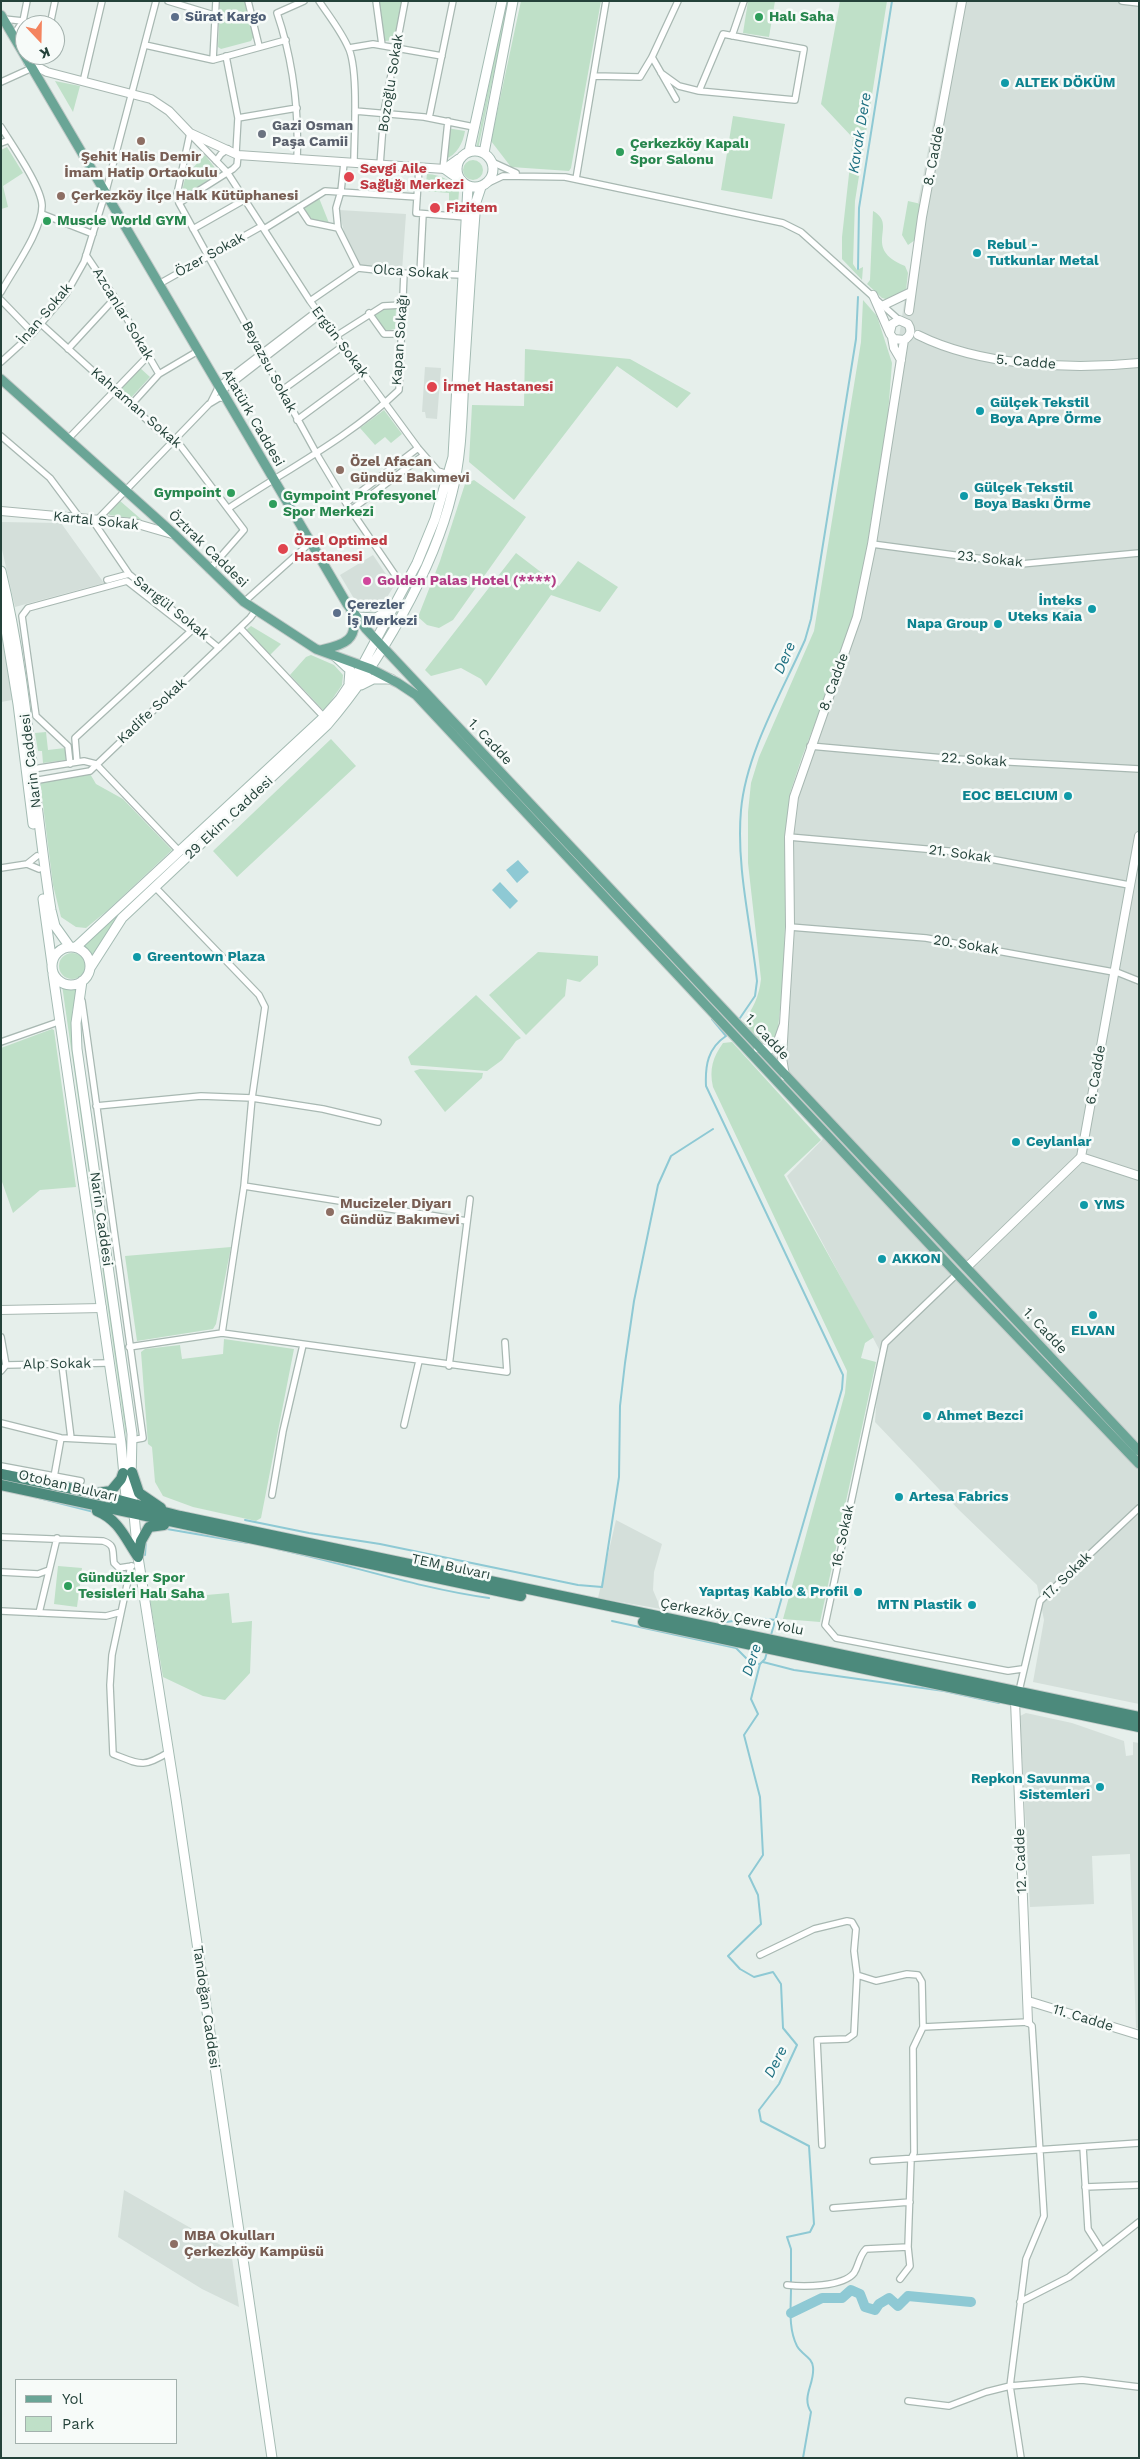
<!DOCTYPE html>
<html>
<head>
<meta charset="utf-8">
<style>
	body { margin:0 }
	#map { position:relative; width:1140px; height:2459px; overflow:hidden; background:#e6efeb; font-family:"Work Sans",sans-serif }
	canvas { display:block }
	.frame { position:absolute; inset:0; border:2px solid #24423a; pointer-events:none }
	.legend { position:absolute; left:15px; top:2379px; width:162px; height:65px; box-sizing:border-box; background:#f7fbf9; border:1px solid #a3b1ad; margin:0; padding:6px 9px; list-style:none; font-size:15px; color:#24423a }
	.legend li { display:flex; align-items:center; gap:10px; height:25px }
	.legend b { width:25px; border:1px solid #a3b1ad }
	.north { position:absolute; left:15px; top:15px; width:50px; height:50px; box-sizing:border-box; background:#f7fbf9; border:1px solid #a3b1ad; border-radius:50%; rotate:159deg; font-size:14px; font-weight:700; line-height:20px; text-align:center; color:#24423a }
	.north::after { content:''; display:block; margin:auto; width:18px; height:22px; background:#f4845f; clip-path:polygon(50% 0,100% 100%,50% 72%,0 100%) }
</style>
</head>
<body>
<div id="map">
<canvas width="1140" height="2459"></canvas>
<div class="frame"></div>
<ul class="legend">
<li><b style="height:6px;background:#6aa596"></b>Yol</li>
<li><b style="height:14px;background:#bfe0c8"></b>Park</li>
</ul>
<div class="north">K</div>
</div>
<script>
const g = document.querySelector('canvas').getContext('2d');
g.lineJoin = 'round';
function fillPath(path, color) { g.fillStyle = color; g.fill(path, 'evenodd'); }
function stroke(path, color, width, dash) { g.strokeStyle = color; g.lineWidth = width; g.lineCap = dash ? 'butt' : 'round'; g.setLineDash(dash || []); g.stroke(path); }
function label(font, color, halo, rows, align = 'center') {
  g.font = font + ' "Work Sans",sans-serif'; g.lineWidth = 5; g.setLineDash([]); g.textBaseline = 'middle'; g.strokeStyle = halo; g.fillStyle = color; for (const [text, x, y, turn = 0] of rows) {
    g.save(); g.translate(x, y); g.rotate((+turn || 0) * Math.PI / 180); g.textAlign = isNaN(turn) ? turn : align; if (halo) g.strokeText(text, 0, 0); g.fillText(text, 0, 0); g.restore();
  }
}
fillPath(new Path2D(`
	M956 1H1139V1704L1033 1682 1044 1620 1037 1585 959 1510 875 1422 880 1351 787 1176 823 1139 787 1072 788 925 792 789 858 616 906 290 921 204 918 203Z
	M339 210 406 214 402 271 361 267 344 232Z
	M425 367 441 368 437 419 426 418 425 412H422Z
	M1 522 61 523 104 583 15 607 1 545Z
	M373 555 394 586 379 610 367 612 359 607 340 575Z
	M1 629 12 700 1 702Z
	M616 1520 662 1544 654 1572 653 1590 661 1609 598 1598Z
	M1026 1713 1072 1723 1124 1741 1126 1756 1133 1755V1742L1139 1743V2029L1136 2028 1130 1854 1092 1856 1094 1904 1030 1907 1020 1716Z
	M124 2190 231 2251 239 2307 202 2289 118 2237Z`), '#d4dfda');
fillPath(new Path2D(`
	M220 1H245L254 36 251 41 221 49 218 47Z
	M379 1H402L395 40 385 41Z
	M506 1H509L478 149H476Z
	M521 1H601L571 168 569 171 511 167 491 141Z
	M748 1H775L769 37 743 33Z
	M840 1H887L855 201 853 264 857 270 863 267 862 280 842 259V237L853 138 821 104Z
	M55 81 80 86 73 112Z
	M733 116 785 124 772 199 721 190Z
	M447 128 465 131C463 143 457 155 445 159Z
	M7 147 23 173 3 186 8 207 1 209V150Z
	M205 155 219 173 185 195 182 191 187 170 189 172Z
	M463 170a10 10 0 1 1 20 0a10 10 0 1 1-20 0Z
	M427 174C442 175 449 179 459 191L458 204 449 203V193L425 191Z
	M319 198 329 223 312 220 303 208Z
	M908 201 921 204 915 240 908 245 902 235Z
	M873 211C899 225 861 248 905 266L908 273 906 290 889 300 882 298 867 284 870 280Z
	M863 300 877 316 892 363 888 414 856 616 802 757 790 793 783 981 777 1038 772 1045H763L743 1023C753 1008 759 997 761 979L748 863V812L751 783 759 757 814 631 861 342Z
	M382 309H396L395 329 385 331 373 314Z
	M525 349 630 359 691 393 677 408 617 366 514 500 469 462 472 405 524 406Z
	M139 367 150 377 129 400 117 390Z
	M384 410 402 434 391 443 385 437 375 445 360 428Z
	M474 480 526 517 453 620 439 628 427 625 418 617 440 561 465 484Z
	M119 500 142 520 110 515 106 512Z
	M516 553 559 586 578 561 618 587 600 612 551 595 486 686 481 679 461 668 431 676 425 670Z
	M251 626 281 644 270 655 246 630Z
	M311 655 334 665 343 675 342 685 324 711 290 675 306 657Z
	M327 725 121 917 91 960 86 952 79 947 205 830Z
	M46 732 48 750 65 748 66 760 43 763 42 751H38L35 733Z
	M331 739 356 766 237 877 213 851Z
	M89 772 96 784 123 799 172 850 108 910 86 928 76 927 61 917 53 885 40 781Z
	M538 952 598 956V965L580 982 567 979 565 996 526 1035 489 995Z
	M59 966a13 13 0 1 1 26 0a13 13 0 1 1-26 0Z
	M62 985 78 989 72 1012V1036L126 1428V1436Z
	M476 995 521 1038 516 1041 502 1060 487 1071 411 1065 408 1057Z
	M52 1029 54 1030 76 1187 40 1190 13 1213 1 1179V1048Z
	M732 1042 821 1140 784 1175 874 1337 865 1343 861 1358 876 1362 820 1622 783 1619 845 1393 847 1371 713 1087C709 1069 713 1057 723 1043Z
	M420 1069 483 1073 482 1078 445 1112 414 1071Z
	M231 1247 216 1324 213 1329 137 1341 125 1256Z
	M224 1339 294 1349 261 1518 256 1521 193 1507 163 1496 155 1482 152 1447 148 1444 141 1352 145 1349 180 1345 182 1359 223 1354Z
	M58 1566 82 1568 77 1607 54 1604Z
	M229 1593 232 1623 252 1621 250 1673 225 1700 203 1696 163 1677 150 1600Z`), '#bfe0c8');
fillPath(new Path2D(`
	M518 860 529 872 517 883 506 870Z
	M500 882 518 901 510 909 492 890Z`), '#8ec9d4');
stroke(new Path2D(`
	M858 269 859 208 892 1
	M740 1018 755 996 757 981C751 925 736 867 741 810 746 753 782 692 805 640L811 619 856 339 858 297
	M712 1019 726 1036C708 1048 705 1065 706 1086L843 1375 842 1389 771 1635
	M35 1497 94 1512
	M245 1520 309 1533 380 1544 578 1585 602 1587 619 1477 620 1406 625 1363 634 1301 658 1185 671 1156 713 1129
	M167 1529 248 1543
	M277 1549C348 1564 417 1588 489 1598
	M145 1555 146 1540
	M612 1621 736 1648 751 1663 760 1664
	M726 1622 756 1618 776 1620
	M767 1652 765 1659 760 1664 751 1699 758 1714 744 1735 760 1797 763 1855 749 1876 758 1895 761 1924 728 1956 740 1969 754 1977 773 1972 781 1984 783 2028 797 2045 779 2084 759 2110 761 2121 809 2146 814 2224 810 2232 787 2237 791 2249V2283
	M763 1662 794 1670 944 1691 999 1703
	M791 2288C791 2307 788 2328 797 2346 802 2355 812 2357 813 2367 815 2384 801 2396 811 2412L803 2458`), '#8ec9d4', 2);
stroke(new Path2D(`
	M791 2313 822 2298H842L851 2290 860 2294 865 2307 875 2310 879 2304 889 2298 898 2306 908 2296 971 2302`), '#8ec9d4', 10);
const minor = new Path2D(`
	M27 1 23 21 43 25
	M168 1 217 16
	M248 1 259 46
	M319 1C329 16 341 31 348 47 359 68 354 138 354 163
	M376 1 382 45
	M1122 1 1139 3
	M4 19 23 21 13 36
	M50 25 55 1
	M732 36 744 1
	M145 45 213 60 286 40
	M349 48 373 44 442 56
	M226 56 238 118 236 153
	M652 57 676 99
	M213 60 216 1
	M661 73 679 86 699 91 723 34 804 49 795 100 699 91
	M594 76 640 77 652 57 678 1
	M1 82 32 68
	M83 82 102 1
	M355 111 424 117 474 127
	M238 118 297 108
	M429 118 453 1
	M1 127C12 145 41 186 42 205 43 229 13 270 1 292
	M190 133 177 194 179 203 319 458 346 503 404 588
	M191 135 227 172 310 301 418 448 438 471 448 474
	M1 143 9 140
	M297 160C299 111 293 60 277 13L304 1
	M216 161 221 154 228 149
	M492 162 516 173
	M344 163 341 191 336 208 338 228 358 268
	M380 165 384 112 405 1
	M419 168 416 213 466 217
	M443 169 448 121
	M576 179 606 1
	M486 184 503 176 565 177 783 223 801 232 899 320
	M179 203 233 169 237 165 238 155
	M299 207 309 222 338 228
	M42 214 93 234
	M193 229 244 200
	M264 229 325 191 417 197
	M86 255 115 298 159 374
	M420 274 423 214
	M159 284 262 226
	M1 300 33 333
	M310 301 358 268 404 273 463 275
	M369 313 384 334H402
	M41 324 168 439 172 441H177L244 530 209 570
	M336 336 383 306 402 305
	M68 349 115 298
	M1 362 33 333 66 294 84 262 106 191 156 1
	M222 391 320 315
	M281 391 343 346
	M211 402 219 386 317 311
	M130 406 159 374 198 351
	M297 420 362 372
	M1 436 50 478 79 517
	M69 438 148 356
	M346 503 418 448
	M229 508C286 470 349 438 399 390L404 273
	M351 510 424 455
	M91 518 129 574 219 648
	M98 519 209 404 219 398H226
	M872 544 1021 564 1139 553
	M107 580 129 574
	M244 602 311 542
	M240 628 324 717
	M810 746 955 759 1139 769
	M70 764 68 746 36 716 22 616 28 608 127 581 191 631 75 738 77 762
	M33 769 84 761 96 764 180 852
	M33 781 90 771 250 618 256 610
	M789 837 948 851 1129 885
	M27 864 37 856
	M1 868 27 864 39 869
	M155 887 259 995 265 1007 252 1098 244 1186
	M790 927 926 938 1119 973 1139 981
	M82 1001 143 1438 132 1440
	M1 1042 61 1021
	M96 1106 201 1096 252 1098 323 1109 378 1122
	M957 1274 885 1343 825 1625 836 1638 1008 1671 1022 1669
	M222 1333 244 1186 467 1221
	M1 1337 6 1365 1 1371
	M129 1347 222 1333 507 1372 505 1342
	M6 1365 108 1363
	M62 1365 71 1438
	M449 1366 470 1199
	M1 1423 61 1438 120 1441
	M404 1425 419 1361
	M1 1466 81 1481
	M54 1477 61 1438
	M272 1495 283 1431 303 1345
	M1 1537 103 1541C116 1545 112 1552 114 1563L119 1568 132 1566
	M131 1566 112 1655 110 1685 113 1754C141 1765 143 1768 169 1752
	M1 1572 38 1574 49 1570
	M1 1611 106 1616 121 1612
	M39 1613 57 1538
	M1019 1691 1040 1601 1139 1508
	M760 1955 814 1929 847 1921 852 1922 856 1929 854 1951 857 1975 854 2034 847 2039 817 2040 822 2145
	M857 1975 876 1981 907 1974 918 1975 922 1982 923 2027 913 2048 914 2153 911 2159 908 2247 910 2266 900 2279
	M923 2027 1028 2022 1032 2026 1044 2216 1026 2259 1010 2386 1021 2458
	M1083 2147 1088 2229 1102 2251
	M873 2161 1139 2143
	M1085 2187 1139 2185
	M833 2208 910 2202
	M787 2285C803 2287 843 2287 854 2273 859 2265 859 2256 866 2249L908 2247
	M1020 2302 1069 2277 1139 2222
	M908 2401 949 2406 986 2392 1010 2386 1082 2380 1139 2387`);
const tertiary = new Path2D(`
	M28 62 47 72 151 99 169 111 190 133 238 155 445 169
	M873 295 890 334 894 339 904 340C911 336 912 330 908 324L899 320 892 324 890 332
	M884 305 911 292
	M909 311 922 217 962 1
	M918 335C980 366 1070 370 1139 363
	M892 337 894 348 901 360
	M1 511 134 523 172 534
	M784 1024 790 927 789 837 794 797 857 617 872 544 904 340
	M758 1048 771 1049 777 1044 784 1024 782 1058 785 1076
	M1081 1157 1139 1176
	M967 1267 1081 1157 1139 836
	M1 1310 102 1308
	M1015 1701 1028 2022
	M1028 2001 1139 2035`);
const secondary = new Path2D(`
	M457 169a18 18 0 1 1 36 0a18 18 0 1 1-36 0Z
	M469 152 502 1
	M484 153 513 1
	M459 159 445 169 459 179
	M1 571C28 682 33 797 51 910L55 926 70 947
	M1 599 18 704 33 824
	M357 617 376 618 392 608
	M336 657 350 670 349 683
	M361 685 373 679H391
	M43 899 52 964
	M76 947 324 717 340 699 362 666 417 563 435 519 453 457 468 186
	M52 966a19 19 0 1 1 38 0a19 19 0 1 1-38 0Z
	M90 968 122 918 327 725C378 666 434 569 452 493 462 455 462 415 464 376 468 318 471 260 476 202L481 187
	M53 974 121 1443 127 1508
	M82 981 76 1023 77 1049 132 1434 131 1482 138 1557 176 1799 272 2458`);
const primary = new Path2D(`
	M1 15 347 604 366 629 1139 1451
	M1 379 174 534 244 602 316 649 371 669 398 683 416 695 957 1274 1139 1464
	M321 650C343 645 361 640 351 612`);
const trunk = new Path2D(`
	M132 1472 139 1493 161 1508
	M1 1474 92 1493 180 1516 1139 1717
	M1 1485 521 1596
	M97 1493 111 1491 121 1479 123 1473
	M97 1511C119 1520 125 1538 138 1557
	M138 1557 141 1541 149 1527 164 1525
	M643 1622 1139 1727`);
stroke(minor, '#a8b8b2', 8);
stroke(tertiary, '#a8b8b2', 10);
stroke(secondary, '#a4bbb3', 11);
stroke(primary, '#c2cac8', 11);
stroke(trunk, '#c2cac8', 12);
stroke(minor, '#fff', 5.5);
stroke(tertiary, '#fff', 8);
stroke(secondary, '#fff', 9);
stroke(primary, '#6aa596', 9);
stroke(trunk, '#4c8a7c', 10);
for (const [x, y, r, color] of [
	[175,17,5,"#5c6f8a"],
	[759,17,5,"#2e9e5b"],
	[1005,83,5,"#0f9aa8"],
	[262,134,5,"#6b7280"],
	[141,141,5,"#8d6e63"],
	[620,152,5,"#2e9e5b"],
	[349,177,6,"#e0444e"],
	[61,196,5,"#8d6e63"],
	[435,208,6,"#e0444e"],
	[47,221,5,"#2e9e5b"],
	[977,253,5,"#0f9aa8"],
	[432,387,6,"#e0444e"],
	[980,411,5,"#0f9aa8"],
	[340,470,5,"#8d6e63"],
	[231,493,5,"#2e9e5b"],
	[964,496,5,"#0f9aa8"],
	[273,504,5,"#2e9e5b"],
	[283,549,6,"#e0444e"],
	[367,581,5,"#d1479c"],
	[1092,609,5,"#0f9aa8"],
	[337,613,5,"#5c6f8a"],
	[998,624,5,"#0f9aa8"],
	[1068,796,5,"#0f9aa8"],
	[137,957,5,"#0f9aa8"],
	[1016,1142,5,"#0f9aa8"],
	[1084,1205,5,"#0f9aa8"],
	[330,1212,5,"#8d6e63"],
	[882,1259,5,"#0f9aa8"],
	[1093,1315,5,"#0f9aa8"],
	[927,1416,5,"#0f9aa8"],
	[899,1497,5,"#0f9aa8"],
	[68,1586,5,"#2e9e5b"],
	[858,1592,5,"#0f9aa8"],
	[972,1605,5,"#0f9aa8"],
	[1100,1787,5,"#0f9aa8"],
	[174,2244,5,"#8d6e63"]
]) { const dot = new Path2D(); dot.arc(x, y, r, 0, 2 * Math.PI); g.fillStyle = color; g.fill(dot); stroke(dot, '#f7fbf9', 2); }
label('bold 14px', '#4e5e75', '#f7fbf9', [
	["Sürat Kargo",185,17],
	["Çerezler",347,605],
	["İş Merkezi",347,621]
], 'left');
label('bold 14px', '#27864d', '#f7fbf9', [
	["Halı Saha",769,17],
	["Çerkezköy Kapalı",630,144],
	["Spor Salonu",630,160],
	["Muscle World GYM",57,221],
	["Gympoint",221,493,"right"],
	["Gympoint Profesyonel",283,496],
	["Spor Merkezi",283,512],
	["Gündüzler Spor",78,1578],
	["Tesisleri Halı Saha",78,1594]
], 'left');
label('14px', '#24423a', '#f7fbf9', [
	["Bozoğlu Sokak",391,83,-81],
	["8. Cadde",934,156,-79],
	["Özer Sokak",210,255,-29],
	["Olca Sokak",411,272,4],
	["İnan Sokak",45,314,-50],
	["Azcanlar Sokak",123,314,59],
	["Kapan Sokağı",400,340,-86],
	["Ergün Sokak",340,342,53],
	["5. Cadde",1026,362,5],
	["Beyazsu Sokak",269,367,62],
	["Kahraman Sokak",136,408,41],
	["Atatürk Caddesi",253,418,60],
	["Kartal Sokak",96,521,6],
	["Öztrak Caddesi",208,549,44],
	["23. Sokak",990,559,6],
	["Sarıgül Sokak",171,608,39],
	["8. Cadde",834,682,-70],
	["Kadife Sokak",152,711,-43],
	["1. Cadde",490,742,47],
	["22. Sokak",974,760,4],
	["Narin Caddesi",31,761,-97],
	["29 Ekim Caddesi",229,818,-43],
	["21. Sokak",960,854,8],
	["20. Sokak",966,945,9],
	["1. Cadde",767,1037,47],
	["6. Cadde",1096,1075,-80],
	["Narin Caddesi",101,1219,82],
	["1. Cadde",1045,1331,47],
	["Alp Sokak",57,1364,-1],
	["Otoban Bulvarı",68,1486,13],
	["16. Sokak",843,1536,-78],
	["TEM Bulvarı",451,1567,12],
	["17. Sokak",1067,1576,-44],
	["Çerkezköy Çevre Yolu",732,1617,11],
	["12. Cadde",1021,1861,-92],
	["Tandoğan Caddesi",206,2007,82],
	["11. Cadde",1083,2018,17]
]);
label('bold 14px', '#0d838f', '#f7fbf9', [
	["ALTEK DÖKÜM",1015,83],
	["Rebul -",987,245],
	["Tutkunlar Metal",987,261],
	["Gülçek Tekstil",990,403],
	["Boya Apre Örme",990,419],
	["Gülçek Tekstil",974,488],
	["Boya Baskı Örme",974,504],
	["İnteks",1082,601,"right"],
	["Uteks Kaia",1082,617,"right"],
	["Napa Group",988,624,"right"],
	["EOC BELCIUM",1058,796,"right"],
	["Greentown Plaza",147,957],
	["Ceylanlar",1026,1142],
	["YMS",1094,1205],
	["AKKON",892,1259],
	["ELVAN",1093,1331,"center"],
	["Ahmet Bezci",937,1416],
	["Artesa Fabrics",909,1497],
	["Yapıtaş Kablo & Profil",848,1592,"right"],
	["MTN Plastik",962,1605,"right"],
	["Repkon Savunma",1090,1779,"right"],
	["Sistemleri",1090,1795,"right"]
], 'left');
label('bold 14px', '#5b616d', '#f7fbf9', [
	["Gazi Osman",272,126],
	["Paşa Camii",272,142]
], 'left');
label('bold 14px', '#785e54', '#f7fbf9', [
	["Şehit Halis Demir",141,157,"center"],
	["İmam Hatip Ortaokulu",141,173,"center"],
	["Çerkezköy İlçe Halk Kütüphanesi",71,196],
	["Özel Afacan",350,462],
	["Gündüz Bakımevi",350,478],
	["Mucizeler Diyarı",340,1204],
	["Gündüz Bakımevi",340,1220],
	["MBA Okulları",184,2236],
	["Çerkezköy Kampüsü",184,2252]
], 'left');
label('bold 14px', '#be3a42', '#f7fbf9', [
	["Sevgi Aile",360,169],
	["Sağlığı Merkezi",360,185],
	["Fizitem",446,208],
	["İrmet Hastanesi",443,387],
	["Özel Optimed",294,541],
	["Hastanesi",294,557]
], 'left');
label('bold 14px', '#b23c85', '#f7fbf9', [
	["Golden Palas Hotel (****)",377,581]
], 'left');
label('italic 15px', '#1c6f80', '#f7fbf9', [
	["Kavak Dere",860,133,-81],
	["Dere",785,658,-67],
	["Dere",752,1660,-72],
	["Dere",776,2062,-63]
]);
</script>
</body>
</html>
